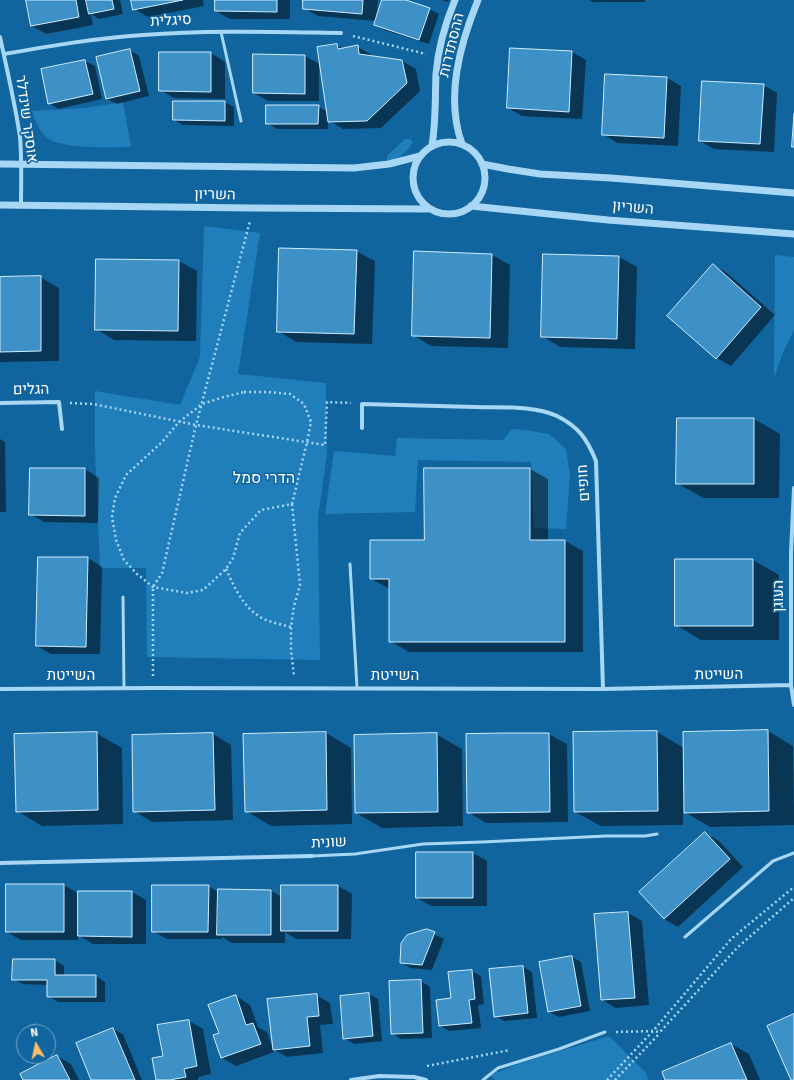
<!DOCTYPE html>
<html>
<head>
<meta charset="utf-8">
<style>
	body { margin:0 }
	#map { position:relative; width:794px; height:1080px; overflow:hidden; background:#11659e; font-family:Signika,sans-serif }
	canvas { display:block }
	.north { position:absolute; left:16px; top:1024px; width:40px; height:40px; box-sizing:border-box; background:#11659e; border:1px solid #70a3c5; border-radius:50%; rotate:351deg; font-size:11px; font-weight:700; line-height:16px; text-align:center; color:#fff }
	.north::after { content:''; display:block; margin:auto; width:14px; height:18px; background:#ffbd6b; clip-path:polygon(50% 0,100% 100%,50% 72%,0 100%) }
</style>
</head>
<body>
<div id="map">
<canvas width="794" height="1080"></canvas>
<div class="north">N</div>
</div>
<script>
const g = document.querySelector('canvas').getContext('2d');
g.lineJoin = 'round';
function fillPath(path, color) { g.fillStyle = color; g.fill(path, 'evenodd'); }
function stroke(path, color, width, dash) { g.strokeStyle = color; g.lineWidth = width; g.lineCap = dash ? 'butt' : 'round'; g.setLineDash(dash || []); g.stroke(path); }
function label(font, color, halo, rows, align = 'center') {
  g.font = font + ' Signika,Heebo,sans-serif'; g.lineWidth = 3; g.setLineDash([]); g.textBaseline = 'middle'; g.strokeStyle = halo; g.fillStyle = color; for (const [text, x, y, turn = 0] of rows) {
    g.save(); g.translate(x, y); g.rotate((+turn || 0) * Math.PI / 180); g.textAlign = isNaN(turn) ? turn : align; if (halo) g.strokeText(text, 0, 0); g.fillText(text, 0, 0); g.restore();
  }
}
fillPath(new Path2D(`
	M123 102 131 147C109 147 69 149 50 140 42 135 34 121 32 111L85 108Z
	M405 139H410L413 142C408 152 398 158 388 163L387 161V156Z
	M204 226 260 233 238 374 326 383 327 454 318 517 320 660 147 657 146 568H100L95 450V391L180 405 200 357Z
	M775 255 794 257V330L784 350 774 378Z
	M512 429 531 431 549 434 566 449 570 475 566 529 534 528 531 462 418 460 415 512 325 514 334 451 395 456 397 438 503 440Z
	M609 1036 646 1073 648 1080H495L491 1075 518 1064Z`), '#207fbb');
fillPath(new Path2D(`
	M27 0H120L123 14 99 19 91 14 93 25 46 34 32 26Z
	M132 0H203L204 6 148 17 134 9Z
	M216 0H290V19H230L216 11Z
	M304 0H378L376 19 383 0H403L429 9 439 14 429 44 384 30 375 25 376 21 318 16 304 8Z
	M441 0H449L448 2Z
	M589 0H645V2H593Z
	M336 45 344 49 358 47 372 55V57L402 61 416 69 420 91 381 128 343 129 328 120V129H277L267 123 318 106 328 112Z
	M130 50 139 56 149 96 117 104 107 99Z
	M572 52 586 60 582 119 522 116 508 108Z
	M160 53H211L225 62V99L174 98 160 90Z
	M254 55 305 56 319 64V101H268L254 93Z
	M85 61 95 66 102 99 58 109 49 103Z
	M667 78 681 86 678 146 617 143 603 134Z
	M763 85 777 93 774 152 714 149 700 141Z
	M174 102H225L234 107V126L183 125 174 120Z
	M356 251 375 261 372 344 296 342 278 331Z
	M492 255 510 265 508 348 431 346 413 335Z
	M619 257 637 267 635 349 560 347 542 336Z
	M97 260 179 261 197 271 196 341 114 340 96 329Z
	M713 265 727 273 775 315 731 366 717 358Z
	M40 277 59 288V361L0 362V278Z
	M678 419H754L780 434 779 498H703L677 483Z
	M0 439 5 442 6 512H0Z
	M31 469H85L99 478 98 523 44 522 30 514Z
	M530 469 548 479V541H565L583 551V652H409L390 641V589L371 579Z
	M88 558 102 567 100 654H51L37 646Z
	M676 560H753L779 575V640H701L676 625Z
	M768 731 793 746 794 825 710 827 683 811V825L601 826 575 812 657 732 684 748Z
	M96 733 122 748 123 824 42 826 17 811Z
	M326 733 351 748 352 824 271 826 246 811Z
	M213 734 231 745 233 820 152 822 134 811Z
	M436 734 462 749 463 826 382 828 356 813Z
	M549 734 567 744 568 822 486 823 468 812Z
	M705 833 719 841 743 867 678 927 664 919Z
	M473 853 487 861V906H431L417 898Z
	M64 885 79 894 132 892 146 900V944H93L78 935V940H21L7 932Z
	M208 886 219 892 271 891 282 897 338 886 352 894 351 939H296L285 932V943H232L222 937V939H167L153 931Z
	M628 913 642 921 649 1005 616 1008 602 1000 595 915Z
	M427 931 444 939 432 970 410 968 401 962Z
	M572 957 581 962 590 1011 559 1017 549 1012Z
	M55 960 64 966V976H96L105 982V1002H58L48 996V985L23 984 13 979Z
	M523 967 532 972 537 1018 504 1021 495 1016 490 970Z
	M472 971 481 976 484 1004 478 1005 481 1028 449 1031 440 1026 452 999Z
	M421 981 430 987 432 1038 401 1039 392 1033Z
	M369 994 378 999 382 1041 354 1044 344 1038Z
	M316 995 330 1003 333 1024 320 1025 323 1053 287 1057 273 1049 274 1052 236 1066 222 1058 214 1036 220 1034 236 996 250 1005 258 1027 267 1032 272 1047Z
	M189 1021 203 1029 211 1074 198 1077V1080H157L164 1056Z
	M113 1029 123 1034 142 1080H92L77 1043Z
	M731 1044 749 1054 760 1080H667Z
	M57 1056 71 1064 79 1080H24Z`), '#0007');
const building = new Path2D(`
	M26 0H76L79 17 31 26Z
	M86 0H112L114 9 89 14Z
	M131 0H183L133 10Z
	M215 0H277V12L215 11Z
	M303 0H363L362 14 303 9Z
	M382 0H406L430 8 419 40 374 25Z
	M337 44 338 49 358 45 359 54 402 60 407 83 367 121 328 122 317 47Z
	M510 48 572 51 569 112 507 108Z
	M130 49 140 91 106 99 96 57Z
	M159 52H211V92L159 91Z
	M253 54 305 55V94L253 93Z
	M85 60 93 94 48 104 41 69Z
	M605 74 667 77 664 138 602 135Z
	M702 81 764 84 760 144 699 141Z
	M173 101H225V121L173 120Z
	M266 105H319L318 124H266Z
	M794 114V147H792Z
	M279 248 357 250 354 334 277 332Z
	M414 251 492 254 490 338 412 336Z
	M543 254 619 256 617 339 541 337Z
	M96 259 179 260 178 331 95 330Z
	M713 264 761 307 716 359 667 316Z
	M41 276V351L0 352V277Z
	M677 418H754V484H676Z
	M30 468H85V516L29 515Z
	M424 468H530V540H565V642H389V579H370V540H424Z
	M38 557H88L86 647 36 646Z
	M675 559H753V626H675Z
	M768 730 769 811 684 813 683 732Z
	M657 731 658 811 574 812 573 732Z
	M97 732 98 810 16 812 14 734Z
	M326 732 327 810 245 812 243 734Z
	M213 733 215 810 133 812 132 735Z
	M437 733 438 812 355 813 354 735Z
	M505 733H549L550 812 467 813 466 734Z
	M705 832 730 859 664 919 639 892Z
	M416 852H473V898H416Z
	M6 884H64V932H6Z
	M152 885H209L208 932H152Z
	M281 885H338V931H281Z
	M218 889 271 890V935H217Z
	M78 891H132V937L78 936Z
	M628 912 635 998 601 1000 594 914Z
	M427 929 435 932 422 965 400 963 401 943 407 935Z
	M572 956 581 1006 548 1012 539 962Z
	M13 959H55V975H96V997H47V980H12Z
	M523 966 528 1013 494 1017 489 969Z
	M472 970 475 999 469 1000 472 1023 439 1026 436 1000 451 998 448 972Z
	M421 980 423 1033 391 1034 389 981Z
	M369 993 373 1036 343 1039 340 996Z
	M317 994 319 1016 307 1017 310 1046 273 1050 267 999Z
	M236 995 246 1025 253 1023 261 1044 221 1058 213 1035 219 1033 208 1005Z
	M794 1014V1080H791L767 1026Z
	M189 1020 197 1066 184 1069 186 1077 170 1080H156L152 1058 163 1056 157 1025Z
	M113 1028 135 1080H91L76 1043Z
	M731 1043 747 1080H665L662 1072Z
	M57 1055 70 1080H23L20 1074Z`);
fillPath(building, '#3e91c6');
stroke(building, '#d0ecfe', 1);
stroke(new Path2D(`
	M353 36 426 54
	M244 392H267L290 394 304 404 311 422 307 442 292 504 261 510 240 533 233 558 226 569 203 590 187 593 153 587 137 574 124 560 116 540 112 517 115 498 126 475 162 442 179 422 202 404 224 397Z
	M70 403 93 404 196 425 325 445 327 402 351 403
	M292 504 300 585 294 606 291 627V650L294 676
	M226 569C235 589 245 611 266 620 274 623 283 625 291 627
	M153 676V587L162 573 196 425 250 221
	M616 1032 653 1031 660 1032 738 947 794 898
	M427 1066 510 1050
	M607 1080 653 1031 731 939 794 887
	M615 1080 660 1033`), '#a7d7f5', 2.5, [2, 3]);
stroke(new Path2D(`
	M221 32 241 121
	M350 564 357 688
	M123 597 124 688
	M312 856 355 854 423 844 482 842 606 836H645L657 834
	M685 937 773 861 794 853
	M483 1080 498 1068 559 1049 605 1032`), '#a7d7f5', 3);
stroke(new Path2D(`
	M0 37C7 70 15 103 20 137 22 160 21 183 21 205
	M4 54C50 46 96 38 143 35 209 30 275 32 341 33
	M0 403 59 402 62 429
	M362 428V404C399 405 437 406 475 407 501 408 533 405 557 416 579 427 587 439 596 461L603 689
	M794 488 791 553V685L794 705
	M0 689 153 688 603 689 791 685
	M0 863 312 856
	M351 1080 379 1076 414 1077 426 1080`), '#a7d7f5', 4);
stroke(new Path2D(`
	M413 178a36 36 0 1 1 72 0a36 36 0 1 1-72 0Z
	M462 144C445 97 460 44 478 0
	M432 145C436 122 435 98 436 74 438 49 445 24 455 0
	M0 164 354 168 389 164 420 156
	M482 164 508 169 540 174 611 178 794 193
	M0 205 253 208 429 209
	M471 206 608 220 794 234`), '#a7d7f5', 7);
label('15px', '#fff', '#11659e', [
	["סיגלית",171,21,-3],
	["ההסתדרות",452,45,-76],
	["אוסקר שינדלר",26,119,82],
	["השריון",215,195,1],
	["השריון",633,208,5],
	["הגלים",31,390,-1],
	["חופים",584,483,-94],
	["העוגן",779,596,-90],
	["השייטת",719,675,-1],
	["השייטת",71,676],
	["השייטת",395,676],
	["שונית",329,843,-3]
]);
label('16px', '#fff', '#11659e', [
	["הדרי סמל",264,479]
]);
</script>
</body>
</html>
